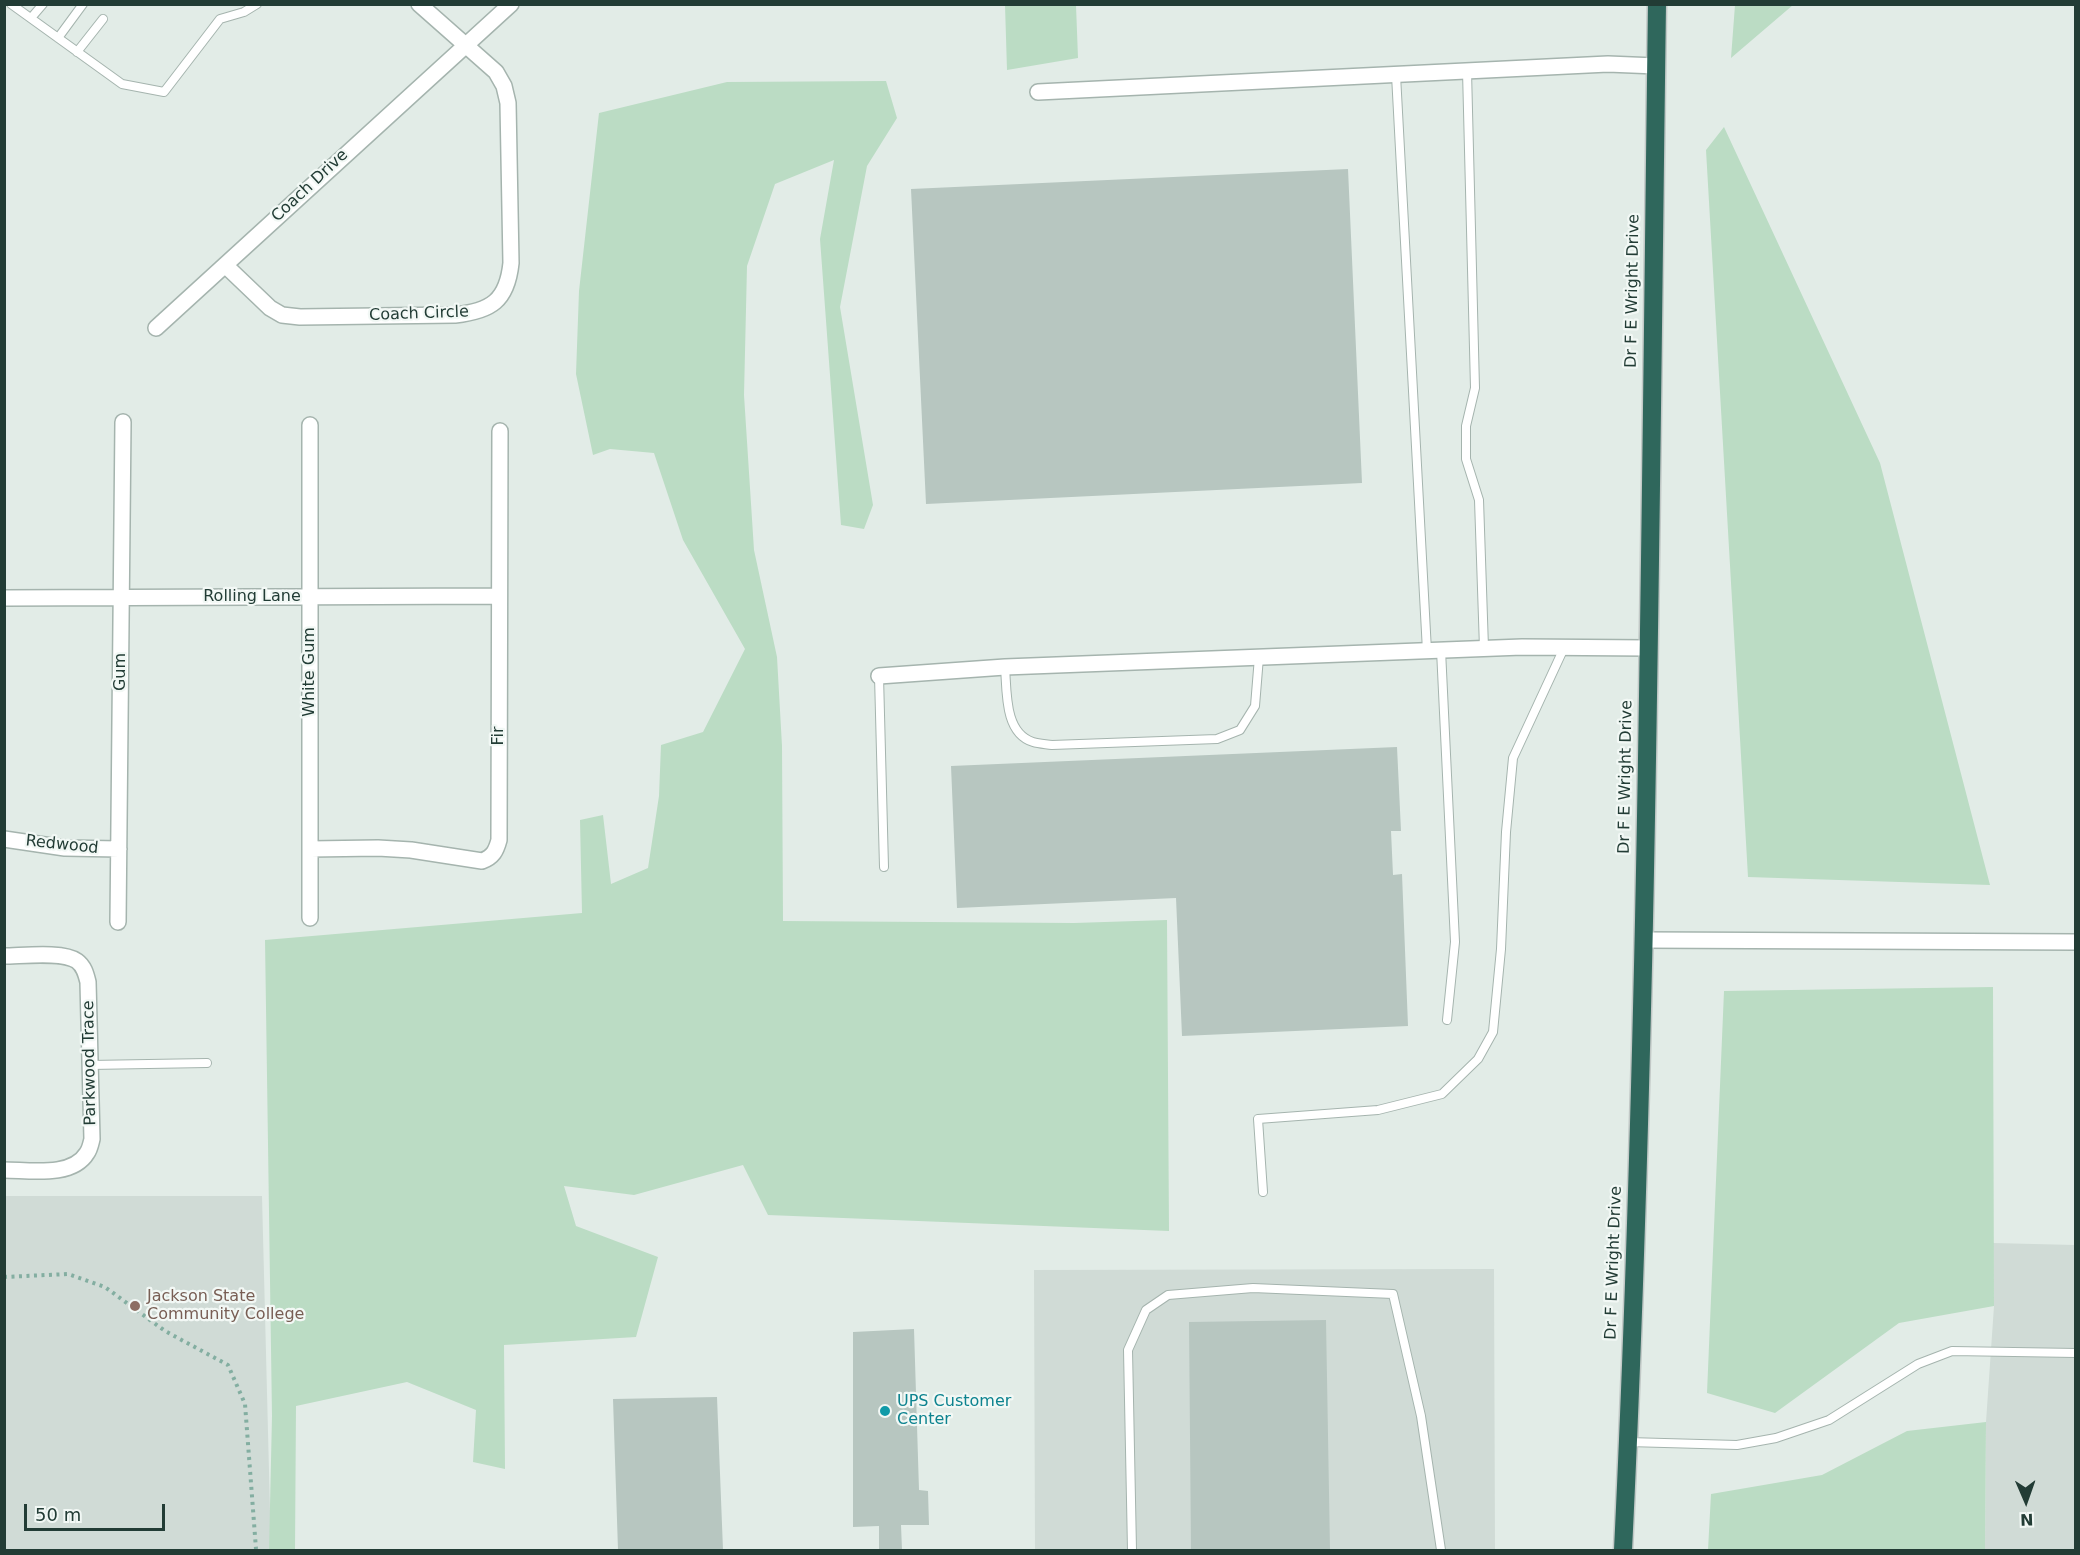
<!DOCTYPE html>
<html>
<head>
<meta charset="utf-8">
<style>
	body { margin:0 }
	#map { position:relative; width:2080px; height:1555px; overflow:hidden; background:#e2ece7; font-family:"DejaVu Sans",sans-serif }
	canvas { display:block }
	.frame { position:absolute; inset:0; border:6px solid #223c35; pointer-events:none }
	.north { position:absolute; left:1996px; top:1471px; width:60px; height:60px; -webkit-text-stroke:4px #f2f8f5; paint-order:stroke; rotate:178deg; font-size:16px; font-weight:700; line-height:24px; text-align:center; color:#223c35 }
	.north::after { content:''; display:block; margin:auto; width:21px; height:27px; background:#223c35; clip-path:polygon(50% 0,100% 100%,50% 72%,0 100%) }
	.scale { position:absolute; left:24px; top:1504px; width:141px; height:27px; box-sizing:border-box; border:3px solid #223c35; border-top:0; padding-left:8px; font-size:18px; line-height:21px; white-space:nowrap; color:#223c35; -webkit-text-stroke:4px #f2f8f5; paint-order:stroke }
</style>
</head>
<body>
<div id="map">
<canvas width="2080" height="1555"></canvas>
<div class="frame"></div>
<div class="north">N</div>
<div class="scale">50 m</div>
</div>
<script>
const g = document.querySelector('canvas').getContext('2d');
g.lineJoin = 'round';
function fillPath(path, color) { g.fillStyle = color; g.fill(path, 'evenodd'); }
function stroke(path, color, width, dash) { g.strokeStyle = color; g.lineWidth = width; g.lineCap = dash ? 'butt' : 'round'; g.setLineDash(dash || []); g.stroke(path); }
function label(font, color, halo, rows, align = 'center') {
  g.font = font + ' "DejaVu Sans",sans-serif'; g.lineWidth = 4.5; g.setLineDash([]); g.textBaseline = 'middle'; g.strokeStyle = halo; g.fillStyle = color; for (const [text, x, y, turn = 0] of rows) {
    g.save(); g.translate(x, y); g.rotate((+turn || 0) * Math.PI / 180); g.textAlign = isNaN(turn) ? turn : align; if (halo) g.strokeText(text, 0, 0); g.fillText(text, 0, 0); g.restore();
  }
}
fillPath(new Path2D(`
	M5 1196H262L271 1550H5Z
	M1993 1243 2075 1245V1550H1985L1986 1422 1994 1306Z
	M1494 1269 1495 1550H1035L1034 1270Z`), '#d0dbd6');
fillPath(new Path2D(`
	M1005 5H1076L1078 58 1007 70Z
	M1735 5V4L1793 5 1731 58Z
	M886 81 897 118 867 166 840 307 873 505 864 529 841 525 820 239 834 160 775 184 747 266 744 395 754 550 777 657 782 746 783 921 1074 923 1167 920 1169 1231 768 1215 743 1165 634 1195 564 1186 576 1226 658 1257 636 1337 504 1345 505 1469 473 1462 476 1410 407 1382 296 1406 295 1550H269L272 1416 265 940 582 913 580 820 603 815 611 884 648 868 659 796 661 745 703 732 745 649 683 540 654 453 610 449 593 455 576 374 579 291 599 113 727 82Z
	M1724 127 1880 463 1990 885 1748 877 1706 150Z
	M1993 987 1994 1306 1899 1323 1775 1413 1707 1393 1724 991Z
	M1986 1422 1985 1550H1708L1711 1494 1822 1475 1907 1431Z`), '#bbdcc4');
fillPath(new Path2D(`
	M1348 169 1362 483 926 504 911 189Z
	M1397 747 1401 831H1391L1393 875 1402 874 1408 1026 1182 1036 1176 898 957 908 951 766Z
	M1326 1320 1330 1550H1191L1189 1322Z
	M914 1329 919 1490 928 1491 929 1525H901L902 1550H879V1526L853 1527V1332Z
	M717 1397 723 1550H618L613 1399Z`), '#b7c6c0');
const lane = new Path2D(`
	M11 4 122 84 164 92 220 19 244 12 257 4
	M31 18 43 4
	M58 38 83 4
	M77 52 103 19
	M1467 71 1475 388 1466 426V459L1479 500 1484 648
	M1396 75 1427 651
	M1441 650 1455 942 1447 1020
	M1005 667C1007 691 1004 733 1033 742 1039 744 1046 744 1052 745L1217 739 1240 730 1255 706 1259 657
	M879 676 884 867
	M90 1065 207 1063
	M1263 1192 1258 1119 1378 1110 1442 1094 1478 1059 1493 1032 1501 949 1506 832 1513 758 1564 648
	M1628 1442 1737 1445 1776 1438 1829 1420 1918 1364 1952 1351 2076 1353
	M1132 1550 1128 1350 1146 1310 1168 1295 1253 1288 1393 1294 1421 1416 1441 1550`);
const street = new Path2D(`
	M1038 92 1608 64 1656 66
	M225 265 270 308 282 315 300 317 455 315C491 311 507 301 511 263L508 103 504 86 496 72 419 4
	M156 328 511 4
	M310 425V918
	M4 598 499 596
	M879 676 1005 667 1522 647 1648 648
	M4 839 65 848 119 849
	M310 849 378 848 411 850 482 861C493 857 496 851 499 840L500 431
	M118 922 123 422
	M1643 940 2076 942
	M4 956C22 956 63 951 77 961 84 966 86 974 88 982L92 1139C91 1143 90 1149 87 1153 72 1178 29 1170 4 1170`);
const highway = new Path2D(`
	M1623 1550C1648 1036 1650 520 1657 4`);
stroke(lane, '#a5b4ae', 10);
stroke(street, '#a5b4ae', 18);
stroke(highway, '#c1c8c6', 21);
stroke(new Path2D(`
	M4 1277 68 1274 105 1287 165 1331 228 1365 245 1404 256 1549`), '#83aea1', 4, [3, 4.5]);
stroke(lane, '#fff', 8);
stroke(street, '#fff', 15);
stroke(highway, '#2f675c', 18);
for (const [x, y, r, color] of [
	[135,1306,6,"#8d6e63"],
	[885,1411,6,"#0f9aa8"]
]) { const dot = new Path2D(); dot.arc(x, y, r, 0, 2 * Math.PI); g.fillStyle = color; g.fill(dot); stroke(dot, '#f2f8f5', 2); }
label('16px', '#223c35', '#f2f8f5', [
	["Coach Drive",310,186,-43],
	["Dr F E Wright Drive",1633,291,-89],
	["Coach Circle",419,314,-2],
	["Rolling Lane",252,597],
	["Gum",121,672,-90],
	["White Gum",310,672,-90],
	["Fir",499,736,-90],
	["Dr F E Wright Drive",1626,777,-89],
	["Redwood",62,845,6],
	["Parkwood Trace",90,1063,-91],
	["Dr F E Wright Drive",1614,1263,-88]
]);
label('16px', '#785e54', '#f2f8f5', [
	["Jackson State",147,1297],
	["Community College",147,1315]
], 'left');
label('16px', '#0d838f', '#f2f8f5', [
	["UPS Customer",897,1402],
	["Center",897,1420]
], 'left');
</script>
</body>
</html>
